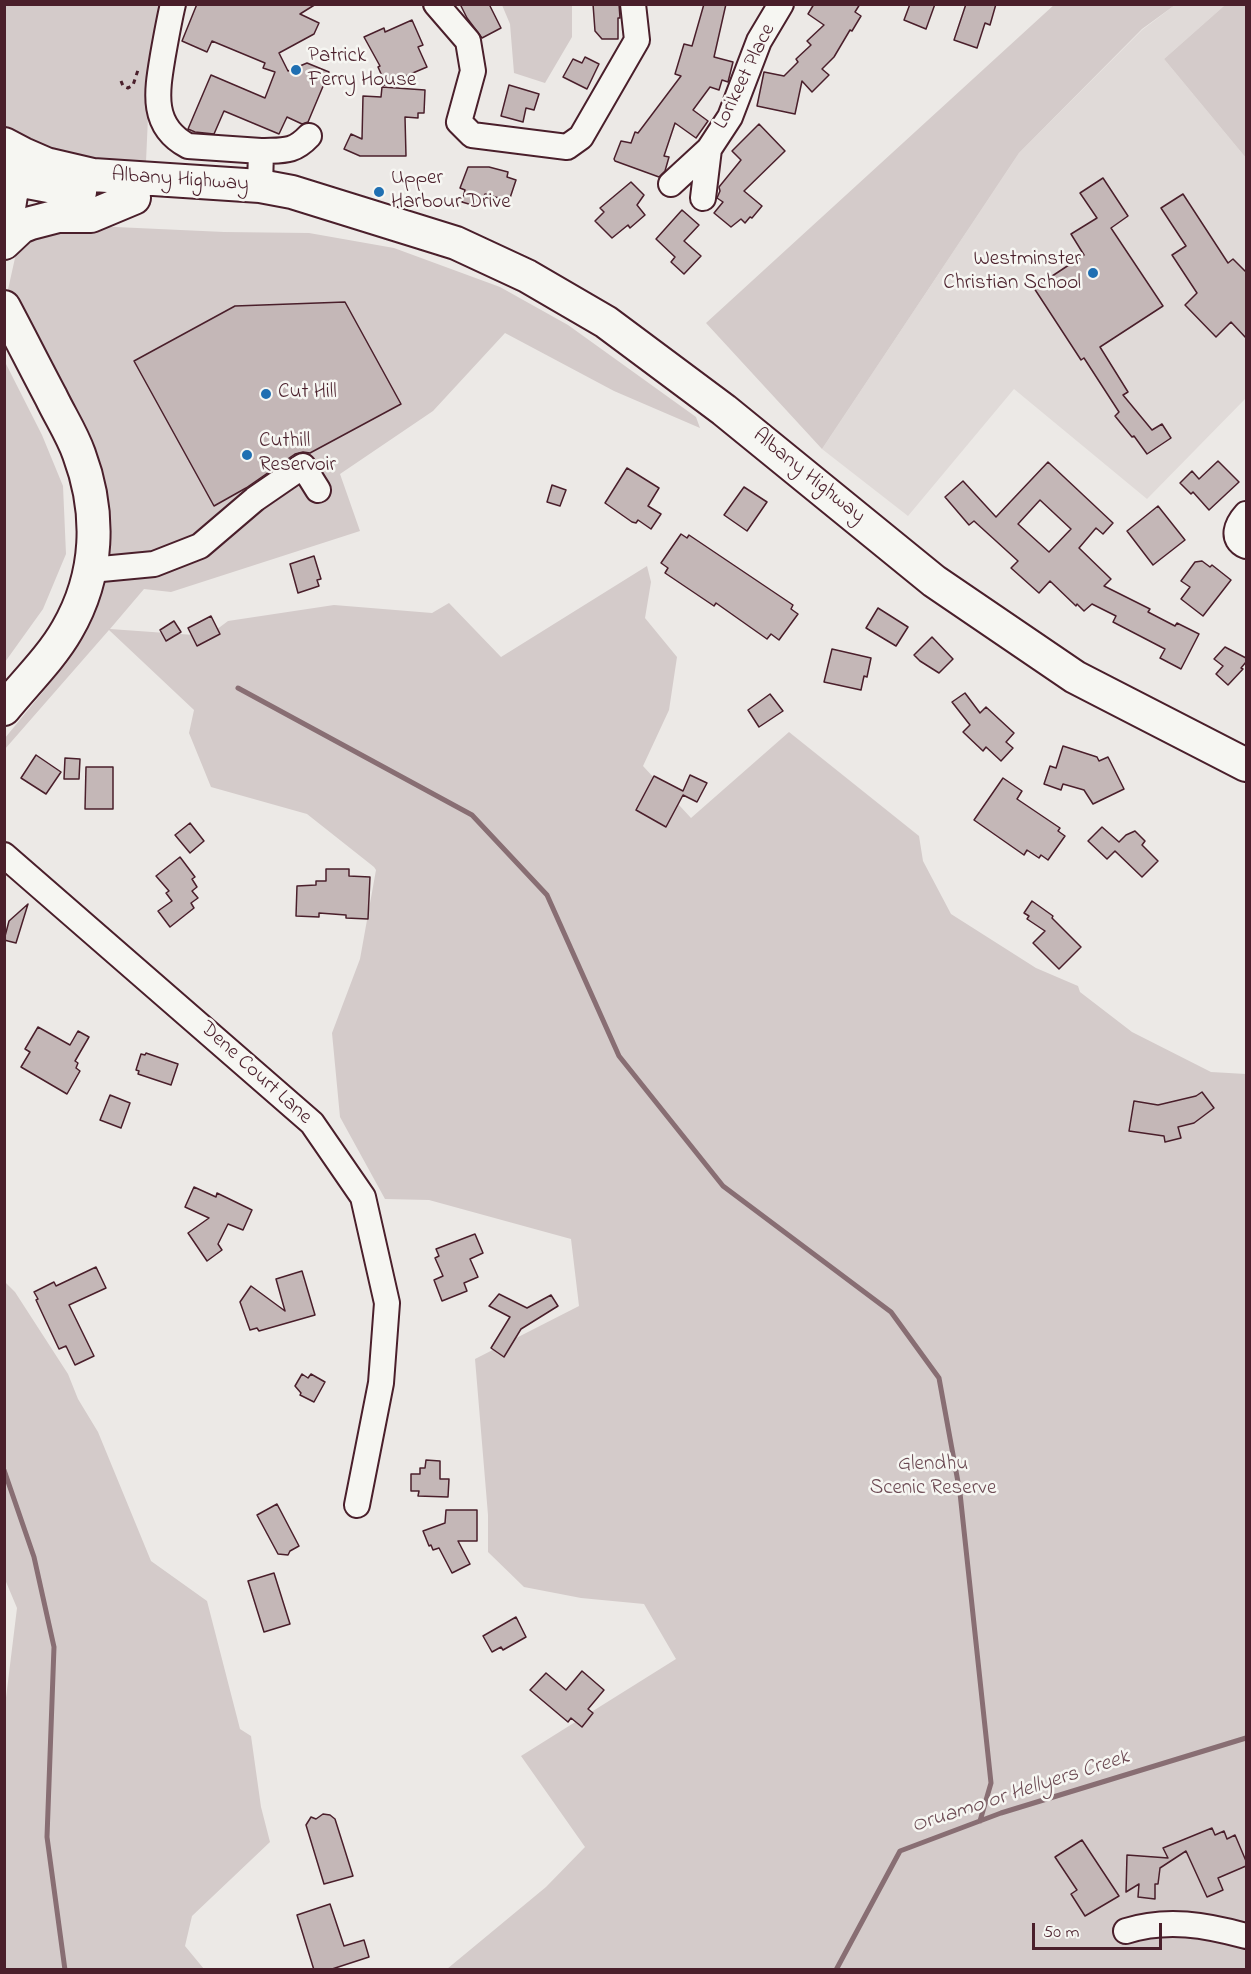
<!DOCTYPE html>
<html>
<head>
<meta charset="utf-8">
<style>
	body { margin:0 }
	#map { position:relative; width:1251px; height:1974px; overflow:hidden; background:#ece9e6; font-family:"Indie Flower",sans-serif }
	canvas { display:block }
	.frame { position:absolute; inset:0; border:6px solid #4a1f2b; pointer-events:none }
	.scale { position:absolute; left:1032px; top:1923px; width:130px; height:27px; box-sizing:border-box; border:3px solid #4a1f2b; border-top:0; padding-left:8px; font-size:18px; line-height:21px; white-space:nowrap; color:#4a1f2b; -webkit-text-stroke:4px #f6f6f2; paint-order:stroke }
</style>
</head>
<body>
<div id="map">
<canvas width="1251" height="1974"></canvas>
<div class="frame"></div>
<div class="scale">50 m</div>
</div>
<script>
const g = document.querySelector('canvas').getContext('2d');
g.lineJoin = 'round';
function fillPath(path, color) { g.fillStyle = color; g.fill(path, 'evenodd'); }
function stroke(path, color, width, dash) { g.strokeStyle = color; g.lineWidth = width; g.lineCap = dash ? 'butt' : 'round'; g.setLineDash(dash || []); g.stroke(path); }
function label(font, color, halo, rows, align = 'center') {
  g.font = font + ' "Indie Flower",sans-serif'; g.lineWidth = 5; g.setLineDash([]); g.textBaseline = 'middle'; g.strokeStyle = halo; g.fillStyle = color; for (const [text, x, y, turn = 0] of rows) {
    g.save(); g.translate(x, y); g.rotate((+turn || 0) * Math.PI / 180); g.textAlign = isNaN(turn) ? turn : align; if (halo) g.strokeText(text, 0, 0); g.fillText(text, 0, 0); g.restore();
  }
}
fillPath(new Path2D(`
	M1175 5H1225L1164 59 1246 158V398L1147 499 1014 389 908 516 822 449 1019 153 1142 30Z`), '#e0dad8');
fillPath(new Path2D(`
	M1055 4 1175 5 1142 29 1019 153 822 449 706 323Z
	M4 5H165L149 94 146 162 73 160 22 140 5 128Z
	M502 5H572V37L545 83 514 73 510 24Z
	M1225 5H1246V158L1164 59Z
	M72 225 224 232 309 233 394 248 500 287 568 325 696 417 700 428 614 391 505 333 433 411 340 474 360 531 171 592 144 589 110 629 208 636 228 621 334 605 432 613 449 603 501 657 647 566 651 582 645 618 677 657 669 710 643 766 691 818 789 732 919 836 923 861 951 914 1036 968 1078 986 1080 992 1132 1032 1211 1072 1246 1074V1969H447L546 1887 585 1847 521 1756 676 1659 644 1604 581 1598 524 1587 488 1552V1515L475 1359 579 1306 571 1239 429 1200 385 1199 340 1117 332 1033 360 959 376 870 374 867 307 814 211 787 189 733 194 710 109 630 5 749V738L68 661 101 593 104 529 7 294 19 240Z
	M5 362 42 435 63 486 66 554 43 609 5 662Z
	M5 1282 15 1292 68 1374 78 1399 98 1432 151 1561 207 1601 240 1729 251 1736 261 1807 270 1842 192 1916 185 1946 204 1969H5L4 1714 17 1608 4 1577Z`), '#d4cbca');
stroke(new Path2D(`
	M238 688 472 815 547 895 619 1056 723 1186 891 1312 939 1378 960 1493 991 1783 980 1821
	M4 1470 34 1557 54 1647 47 1837 65 1970
	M836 1970 900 1851 1001 1813 1246 1738`), '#886e73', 5);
const building = new Path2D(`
	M197 4H316L300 14 319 23 314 34 279 53 288 71 307 63 329 72 308 122 302 124 287 117 279 134 224 111 214 134 195 132 188 129 211 75 265 98 275 72 263 68 265 63 212 41 207 52 182 41Z
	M460 4H489L501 28 482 38 467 18Z
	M593 4H619L620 18H618V39H602L595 31Z
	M704 4H726L714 57 733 62 728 82 722 80 719 90 710 87 693 110 708 121 696 138 675 123 664 156 669 157 665 171 659 177 615 161 614 159 621 141 631 143 635 132 638 133 681 76 675 74 684 44 692 46Z
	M814 4H860L855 12 861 16 852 31 850 30 834 57 822 69 829 75 812 92 802 81 795 114 757 106 764 72 784 76 798 62 796 59 811 45 807 41 824 25 808 14Z
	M910 4H935L926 29 904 20Z
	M966 4H996L990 25 985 23 977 48 954 40Z
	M412 20 423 45 418 47 427 67 382 86V76L378 67 380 66 364 37 384 28 385 32Z
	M585 57 599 64 587 89 563 77 573 59 582 63Z
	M509 85 539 94 534 110 526 108 523 122 501 116Z
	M382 87 425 90 424 113H418V118L405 117 406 156H360L344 149 351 134 362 139 363 96 381 97Z
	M759 124 785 151 744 191 762 206 752 218 750 217 745 223 741 219 731 227 714 213 723 202 717 198 720 191 719 187 741 160 732 151Z
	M468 167H489L508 172 507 177 516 180 509 201 485 194 479 207 462 202 465 190 460 188Z
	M1103 178 1128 216 1111 228 1163 306 1100 347 1128 392 1123 395 1152 430 1162 424 1171 438 1147 454 1134 436 1132 437 1115 416 1119 412 1084 358 1081 360 1034 288 1084 255 1071 234 1097 218 1080 193Z
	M631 182 644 195 637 205 645 215 630 228 628 225 612 238 595 221 604 212 600 208Z
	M1183 194 1228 263 1233 259 1246 272V338L1231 322 1216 337 1185 305 1197 293 1172 255 1186 246 1161 208Z
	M682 210 699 225 684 241 701 256 684 274 671 262 675 257 656 239Z
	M345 302 401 404 310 453 303 452 295 454 246 488 214 506 134 361 235 306Z
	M1218 461 1239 482 1209 510 1193 492 1191 494 1180 483 1192 471 1199 479Z
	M1048 462 1113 523 1103 534 1096 528 1079 548 1111 579 1104 586 1150 609 1148 612 1175 626 1177 623 1199 634 1181 669 1160 658 1165 649 1113 622 1116 616 1092 604 1084 611 1077 604 1076 606 1050 581 1039 593 1011 568 1018 561 974 521 969 525 945 497 963 481 996 517ZM1040 500 1071 529 1049 552 1018 524Z
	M627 468 659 488 648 506 661 514 651 529 638 520 636 523 632 522 605 503Z
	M552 485 566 490 560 506 547 502Z
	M744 487 767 502 747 531 724 515Z
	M1158 506 1185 540 1153 565 1127 531Z
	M681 534 687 538 689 535 793 605 791 609 798 614 779 640 771 634 767 639 716 603 714 606 665 573 668 568 661 563Z
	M314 556 321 579 317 580 319 586 298 593 290 564Z
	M1202 561 1210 567 1212 565 1231 580 1203 616 1181 599 1190 587 1181 581 1195 562Z
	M878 608 908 627 896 646 866 628Z
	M211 616 220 634 197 646 188 628Z
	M174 621 181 632 166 641 160 630Z
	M932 637 953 659 939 673 920 661 914 655Z
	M1225 647 1246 658V662L1241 668 1243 669 1228 685 1216 674 1223 666 1214 659Z
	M832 649 871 658 867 677 864 676 861 690 824 682Z
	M965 693 980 713 986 707 1014 733 1006 742 1013 748 1001 761 986 747 983 751 963 732 970 725 952 702Z
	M770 694 783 711 759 727 748 710Z
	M1063 746 1097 757 1099 761 1108 757 1124 789 1093 804 1084 790 1063 784 1061 790 1044 784 1050 766 1056 768Z
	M36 755 61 772 46 794 21 778Z
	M65 758 80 759 79 779H64Z
	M86 767H113V809H85Z
	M690 775 707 783 697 802 683 795 666 827 636 810 654 776 683 791Z
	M1003 778 1022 791 1017 799 1060 828 1058 831 1065 836 1048 860 1041 855 1039 858 1027 850 1024 855 974 820Z
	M190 823 204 841 190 853 175 835Z
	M1102 827 1119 842 1126 835 1135 831 1145 841 1142 845 1158 861 1142 877 1115 851 1107 859 1088 841Z
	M180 857 195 877 192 879 197 887 192 891 198 898 191 903 194 908 170 927 158 911 172 901 166 893 169 891 156 876Z
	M326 869H349V876L370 877 368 919 346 918V915L319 913V917L296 916 297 886 316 885V881H326Z
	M1032 901 1053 916 1052 918 1081 947 1059 969 1033 943 1045 931 1027 919 1029 916 1024 913Z
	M28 904 16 943 4 940 9 921Z
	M38 1027 70 1045 78 1031 89 1037 75 1061 78 1063 76 1068 80 1071 67 1094 21 1067 30 1052 25 1049Z
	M146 1053 178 1064 171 1085 138 1074 139 1071 136 1070 141 1054 145 1055Z
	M1202 1092 1214 1108 1194 1123 1178 1127 1181 1138 1165 1142 1164 1136 1129 1131 1134 1101 1158 1105 1196 1096Z
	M110 1095 130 1103 121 1128 100 1120Z
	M194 1187 216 1197 217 1193 252 1210 243 1230 228 1224 218 1244 222 1250 207 1261 188 1233 209 1218 185 1207Z
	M475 1234 483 1253 470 1259 478 1277 464 1283 467 1291 442 1301 434 1280 443 1276 435 1258 439 1256 436 1249Z
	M96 1267 106 1288 69 1305 94 1356 75 1365 66 1346 59 1349 36 1300 38 1299 34 1292 54 1282 56 1286Z
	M302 1271 315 1315 259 1331 257 1328 250 1330 240 1302 251 1286 285 1311 276 1279Z
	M499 1294 527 1308 551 1295 558 1306 521 1329 504 1357 491 1348 510 1317 489 1306Z
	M302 1374 308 1378 311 1374 325 1382 314 1402 300 1395 301 1393 295 1386Z
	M426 1460 440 1461V1479H449L448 1497 418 1496 419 1491H411V1474H420V1468H425Z
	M277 1504 299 1546 290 1551 288 1555 278 1554 257 1515Z
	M446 1510H477V1541H458L470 1564 452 1573 439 1548 433 1550 431 1545 429 1546 423 1531 445 1523Z
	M274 1573 290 1624 264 1632 248 1581Z
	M516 1617 526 1637 503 1650 501 1647 492 1652 483 1636Z
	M582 1671 604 1690 588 1709 593 1713 582 1727 571 1718 568 1722 530 1690 546 1673 566 1690Z
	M323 1814 330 1815 335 1819 353 1876 324 1884 306 1825 311 1817 316 1819Z
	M1212 1828 1215 1835 1224 1831 1227 1839 1235 1835 1246 1861V1866L1218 1878 1223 1890 1207 1897 1186 1851 1160 1868 1158 1884H1155V1899L1138 1897 1139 1884 1126 1892 1127 1855 1168 1858 1163 1848Z
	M1082 1840 1119 1896 1085 1916 1071 1894 1077 1890 1055 1857Z
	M330 1904 344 1946 364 1940 369 1957 329 1970H314L297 1915Z`);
fillPath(building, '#c4b7b7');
stroke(building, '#4a1f2b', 1.5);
const minor = new Path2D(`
	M173 4C169 21 166 38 163 55 157 91 150 126 188 146L261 151 260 186
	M436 4 468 41 473 71 459 122 472 135 567 147 581 137 637 40 633 4
	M261 151C283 150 293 153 309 136
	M671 184 709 149 730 117 759 41 781 4
	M703 198 709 149
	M1246 514C1237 524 1230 539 1246 546
	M91 570 154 564 200 546 255 499 303 466 318 490
	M4 855 312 1123 363 1197 387 1303 381 1383 357 1505
	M1126 1931C1167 1918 1206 1925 1246 1936`);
const major = new Path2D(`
	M4 144 23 154 46 164 93 175 260 186 292 192 456 243 527 276 606 322 724 410 934 581 1075 677 1246 765
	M4 175 17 180 80 192
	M4 240 11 195 17 180
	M4 243 21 227 31 223 58 216H91L134 198
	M4 307C20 337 35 367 51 397 60 416 72 434 79 454 101 513 99 575 67 630 51 658 25 683 4 709`);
stroke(minor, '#4a1f2b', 28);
stroke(major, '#4a1f2b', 36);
stroke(new Path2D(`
	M121 81 123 86 128 88 133 85 138 70`), '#4a1f2b', 3, [4.5, 4.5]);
stroke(minor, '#f6f6f2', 24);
stroke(major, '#f6f6f2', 32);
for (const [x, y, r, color] of [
	[296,70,6,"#1f6fb2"],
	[379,192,6,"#1f6fb2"],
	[1093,273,6,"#1f6fb2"],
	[266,394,6,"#1f6fb2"],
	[247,455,6,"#1f6fb2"]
]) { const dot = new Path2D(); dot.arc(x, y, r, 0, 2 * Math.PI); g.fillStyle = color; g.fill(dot); stroke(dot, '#f6f6f2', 2); }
label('21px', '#4a1f2b', '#f6f6f2', [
	["Patrick",308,58],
	["Ferry House",308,82],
	["Upper",391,180],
	["Harbour Drive",391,204],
	["Westminster",1081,261,"right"],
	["Christian School",1081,285,"right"],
	["Cut Hill",278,394],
	["Cuthill",259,443],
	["Reservoir",259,467]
], 'left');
label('21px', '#4a1f2b', '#f6f6f2', [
	["Lorikeet Place",746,77,-64],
	["Albany Highway",180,181,4],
	["Albany Highway",808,477,39],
	["Dene Court Lane",255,1074,42]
]);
label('21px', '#6c4a53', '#f6f6f2', [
	["Glendhu",933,1466],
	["Scenic Reserve",933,1490]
]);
label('italic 22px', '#6e4d55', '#f6f6f2', [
	["Oruamo or Hellyers Creek",1021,1793,-18]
]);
</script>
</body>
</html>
